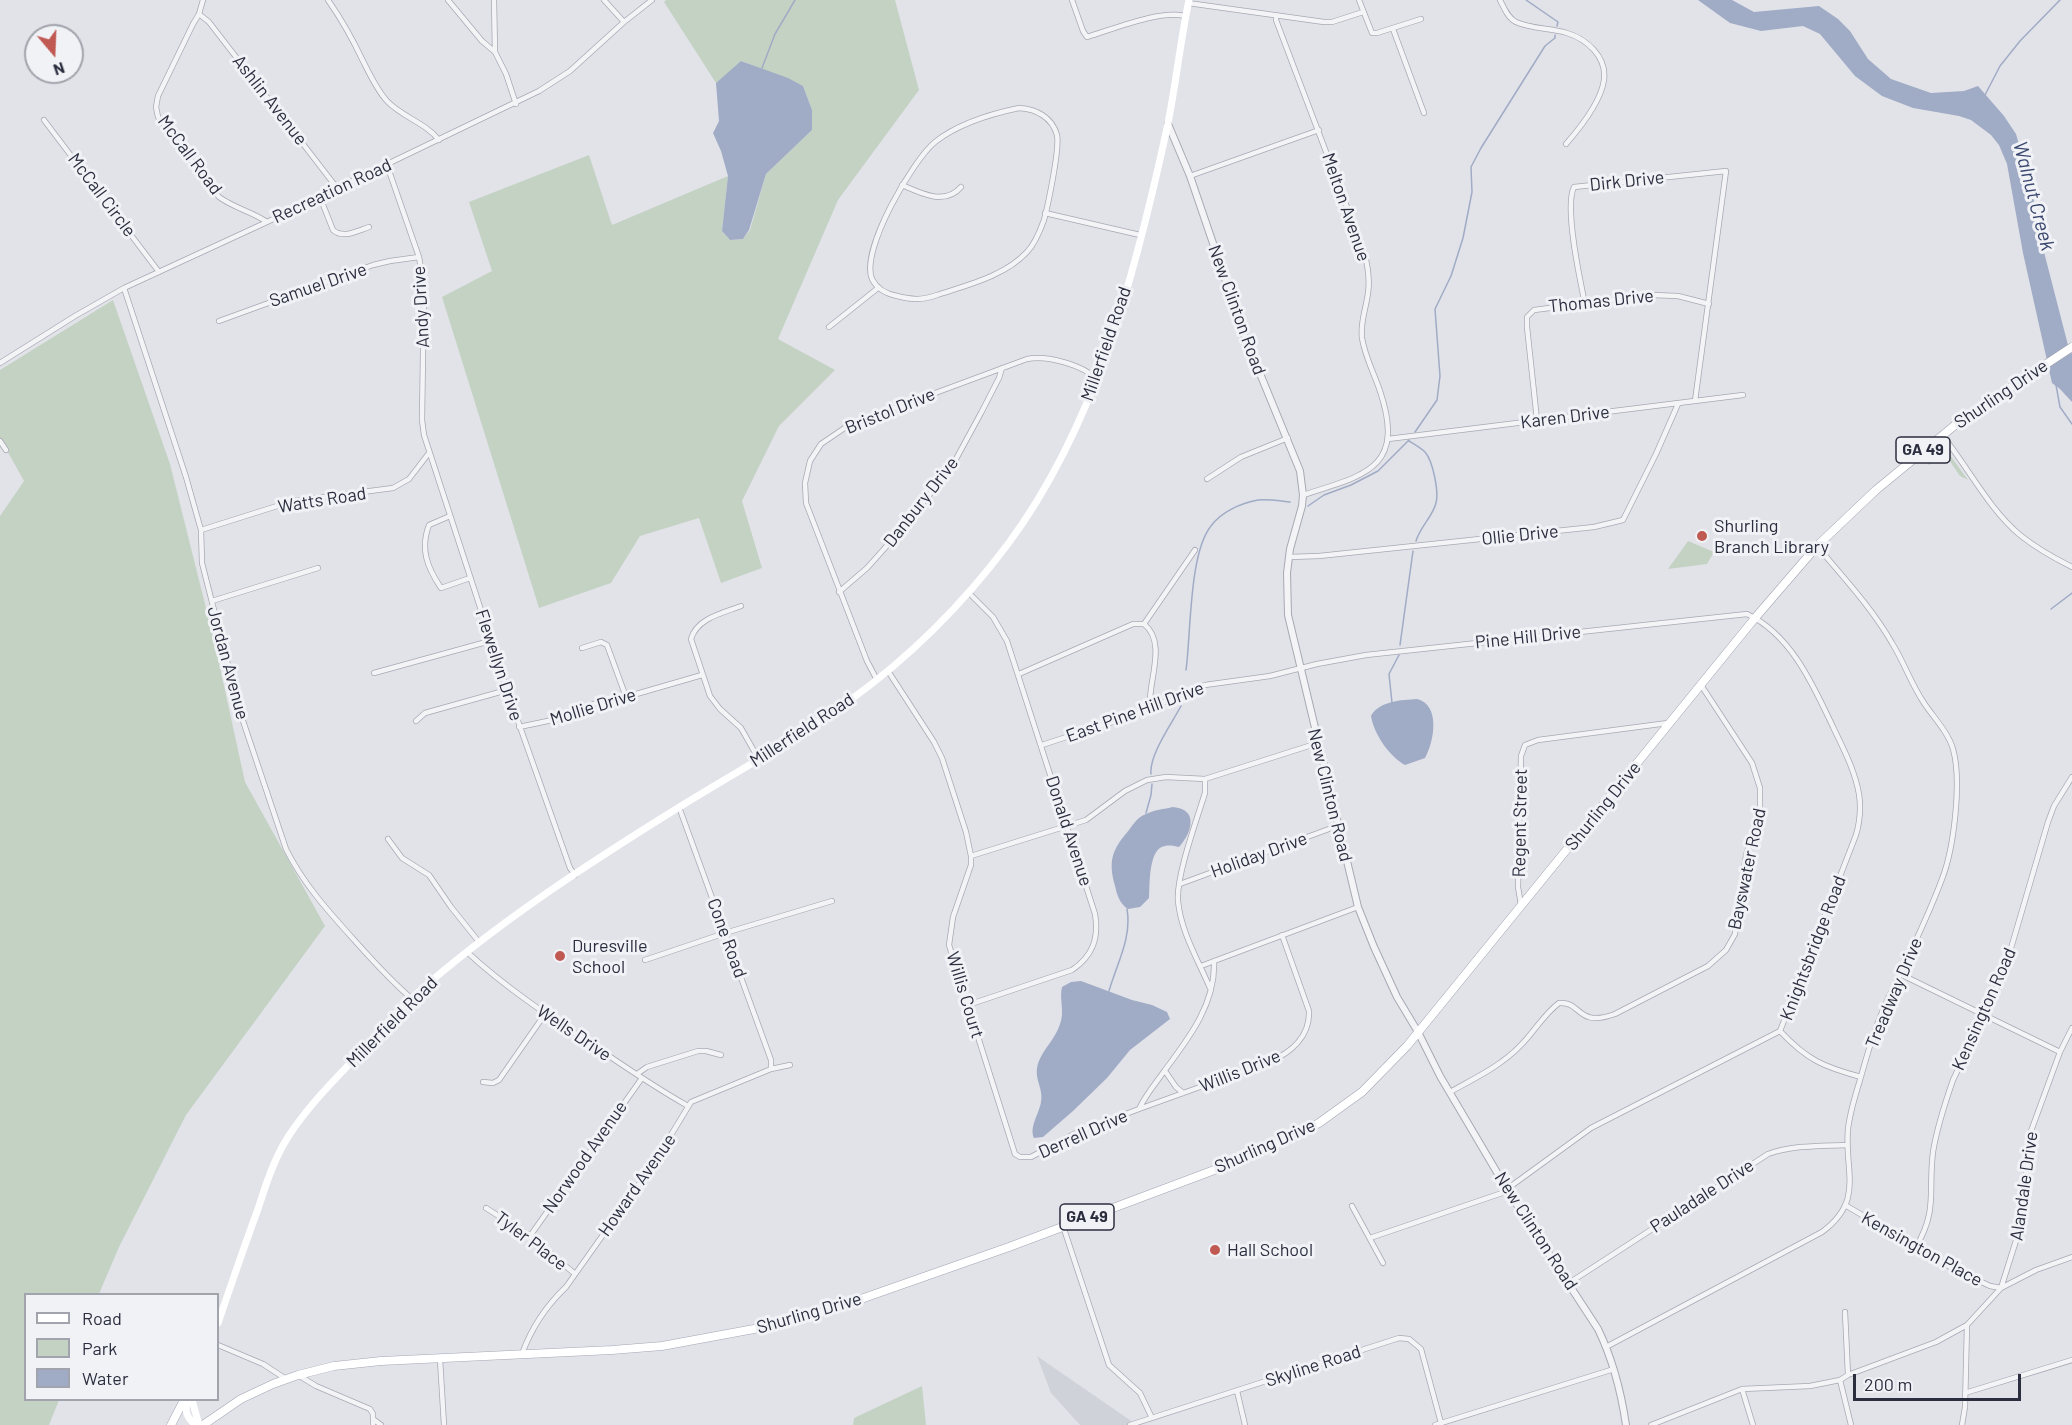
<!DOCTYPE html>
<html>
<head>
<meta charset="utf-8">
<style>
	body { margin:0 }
	#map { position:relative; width:2072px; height:1425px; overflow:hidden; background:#e2e3e9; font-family:Barlow,sans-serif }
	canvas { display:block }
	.legend { position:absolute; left:24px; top:1293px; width:195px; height:108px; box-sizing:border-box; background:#f1f2f6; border:2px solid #a2a4ad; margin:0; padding:8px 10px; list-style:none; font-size:18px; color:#2b2e3f }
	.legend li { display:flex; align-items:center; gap:12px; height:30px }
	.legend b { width:30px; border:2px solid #a2a4ad }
	.north { position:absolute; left:24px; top:24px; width:60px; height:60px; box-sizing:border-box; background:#f1f2f6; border:2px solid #a2a4ad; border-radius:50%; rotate:161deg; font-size:16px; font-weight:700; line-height:24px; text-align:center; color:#2b2e3f }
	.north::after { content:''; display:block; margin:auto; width:21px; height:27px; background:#c15953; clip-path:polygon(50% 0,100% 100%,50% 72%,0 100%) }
	.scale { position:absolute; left:1853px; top:1374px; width:168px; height:27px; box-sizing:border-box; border:3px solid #2b2e3f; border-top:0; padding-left:8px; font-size:18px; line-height:21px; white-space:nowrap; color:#2b2e3f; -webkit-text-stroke:4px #f1f2f6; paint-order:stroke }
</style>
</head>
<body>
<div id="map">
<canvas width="2072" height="1425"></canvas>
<ul class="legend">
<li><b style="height:8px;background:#fff"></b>Road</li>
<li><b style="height:16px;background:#c4d2c4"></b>Park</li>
<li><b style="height:16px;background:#a0abc5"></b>Water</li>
</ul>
<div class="north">N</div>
<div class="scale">200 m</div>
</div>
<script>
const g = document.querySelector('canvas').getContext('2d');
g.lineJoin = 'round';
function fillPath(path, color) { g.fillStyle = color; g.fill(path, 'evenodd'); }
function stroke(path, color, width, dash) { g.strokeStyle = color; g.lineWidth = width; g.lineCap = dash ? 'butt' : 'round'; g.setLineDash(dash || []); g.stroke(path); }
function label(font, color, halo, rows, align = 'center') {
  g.font = font + ' Barlow,sans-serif'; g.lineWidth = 6; g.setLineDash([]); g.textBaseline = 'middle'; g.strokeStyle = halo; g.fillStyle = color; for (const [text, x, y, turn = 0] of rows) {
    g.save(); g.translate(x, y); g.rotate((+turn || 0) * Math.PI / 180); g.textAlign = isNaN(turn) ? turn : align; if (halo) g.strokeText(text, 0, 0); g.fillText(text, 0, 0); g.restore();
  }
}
fillPath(new Path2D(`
	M1037 1356 1137 1425H1080L1051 1393Z`), '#d0d2da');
fillPath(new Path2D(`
	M666 0H895L919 90 838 200 778 339 835 370 779 426 742 501 762 568 721 583 699 518 640 536 611 583 539 608 442 297 492 271 469 202 589 155 612 225 728 176 722 231 730 240 743 239 750 230 766 174 812 130V110L803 86 742 61 716 83 664 2Z
	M113 300 170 464 214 640 245 782 325 926 186 1115 119 1247 99 1294H26V1400H59L49 1425H0V516L24 481 0 438V370Z
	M1944 447 1968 480 1960 476 1945 454 1929 465 1925 462Z
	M1688 541 1714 552 1707 564 1668 569Z
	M922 1386 926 1425H853L854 1418Z`), '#c4d2c4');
fillPath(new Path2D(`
	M1698 0H1732L1754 12 1819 6 1838 19 1850 31 1868 59 1891 79 1931 93 1964 91 1978 86 2004 116 2016 134 2031 187 2044 252 2069 349 2072 354V402L2060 389 2052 383 2023 253 2007 164 1999 145 1991 135 1971 120 1959 116 1913 108 1882 96 1855 76 1820 34 1803 26 1761 31 1730 23Z
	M741 61 788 78 803 86 812 110V130L766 174 749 230 743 239 730 240 722 231 728 176 721 151 713 133 719 121 716 83Z
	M1417 699C1441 705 1434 742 1425 758L1405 765C1389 756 1374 734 1371 716 1379 701 1402 700 1417 699Z
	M1173 807C1199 809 1192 833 1179 847 1175 846 1169 845 1165 846 1148 848 1150 886 1149 898L1140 907 1128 909C1120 904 1117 895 1115 886 1108 860 1112 850 1129 830 1134 823 1138 817 1146 814 1154 810 1164 809 1173 807Z
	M1081 981 1132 1000 1152 1005 1167 1012 1170 1019 1130 1050 1107 1078 1073 1111 1043 1137 1034 1138C1029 1127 1039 1114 1041 1102 1044 1087 1032 1078 1039 1061 1044 1048 1056 1038 1060 1024 1065 1012 1059 999 1062 987L1071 982Z`), '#a0abc5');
stroke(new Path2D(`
	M1526 0 1558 22 1557 26
	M762 68 775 34 795 0
	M1985 95 2000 66 2020 41 2060 0
	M2056 385 2060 407 2072 424
	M1415 432 1437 400 1440 376 1435 309 1451 276 1463 238 1472 192 1471 167 1481 148 1545 46 1555 38V35
	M1409 441C1414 444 1421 448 1425 452 1433 461 1439 492 1436 503 1433 516 1420 527 1416 541
	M1308 506 1324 495 1351 485 1378 471 1409 440
	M2051 609 2072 593
	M1400 645 1413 551
	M1186 670C1191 634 1189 553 1211 526 1221 512 1241 503 1258 500 1268 499 1280 501 1290 502
	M1392 703 1389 674 1399 655
	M1151 774C1149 755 1172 723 1181 706
	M1146 813 1151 795 1152 784
	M1109 991C1117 963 1132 938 1127 909`), '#a0abc5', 1.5);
const minor = new Path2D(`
	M203 0 199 14 193 24 158 96 156 107 158 117 219 197C236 209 251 211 267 222
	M328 0C342 20 353 40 363 61 370 75 377 90 387 101 402 117 426 123 439 140
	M448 0 482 41 495 52
	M494 0 495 52 506 74 516 104
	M604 0 624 22
	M1072 0 1083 31 1087 37C1114 29 1158 10 1185 16
	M1359 0 1372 33H1377L1421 19
	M1500 0C1504 8 1508 18 1516 22 1531 29 1551 28 1567 33 1586 39 1607 56 1604 80 1601 101 1580 128 1566 144
	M1188 3 1324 22H1332L1363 12
	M199 14 209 22 337 188
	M1276 15V20L1364 252C1368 266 1370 279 1368 293 1366 309 1360 322 1362 338 1365 357 1374 373 1380 391 1406 469 1365 475 1303 495
	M1393 29 1424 113
	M1019 108C1036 109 1052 117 1057 135 1060 148 1048 205 1044 220 1040 231 1035 244 1027 252 1005 276 967 285 937 295 923 300 912 300 897 296 887 294 877 289 872 279 860 250 913 160 935 142 959 123 990 114 1019 108Z
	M44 120 159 272
	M387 165 419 257 424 286 422 420 424 435 507 690 570 868 575 875
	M1190 176 1319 130
	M902 185C920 193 945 206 961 187
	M320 197 333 230C343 239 357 231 369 227
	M1045 213 1140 235
	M124 288 186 477 201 530 202 563 240 712 286 849C304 885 329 912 356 942 373 961 391 981 411 998
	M1585 304C1580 280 1564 207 1574 187L1726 171 1695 401
	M219 321 373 265 390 261 419 257
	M829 327 878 288
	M0 363 75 316 124 288 267 222 539 91 570 71 624 22 652 0
	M1537 420 1527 327V317L1534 310 1652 295 1678 296 1709 304
	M1942 435C1968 467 1988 508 2020 535 2036 548 2054 558 2072 567
	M1388 439 1743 395
	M0 441 6 450
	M1207 479 1241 457 1288 438
	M450 516 429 525C420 549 427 567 441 588L470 578
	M201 530 293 501 393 488 409 479 429 453
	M1289 557 1319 556 1594 527 1623 520 1656 454 1678 404
	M839 592 867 568 884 549 950 470 981 413 999 378 1002 368
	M212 601 318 568
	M741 606C723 613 697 618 691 639L710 696 720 709 741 728 758 758
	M1144 624 1195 550
	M582 648 601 642 607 645 626 697
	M888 671 934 742 942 758 966 832 971 856V865L953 917 949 945 1015 1154 1020 1157H1031L1078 1132 1139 1109C1146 1094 1156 1083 1165 1070 1189 1038 1216 1003 1214 961
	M374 673 490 641
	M1019 674 1133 624H1144C1168 643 1147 683 1150 709
	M877 680 867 661 806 503 805 483 810 461 821 444 849 425 1027 359C1047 355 1084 365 1097 380
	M416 721 425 713 507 690
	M519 727 562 718 596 703 626 697 702 675
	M1042 745 1143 712 1190 690 1205 685 1270 676 1317 664 1366 655 1747 614C1792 635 1814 687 1834 729 1844 750 1855 771 1859 794 1861 807 1860 821 1856 835L1780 1031 1591 1128 1507 1189
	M1205 779V793C1197 819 1176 876 1178 901 1181 932 1198 960 1210 988
	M679 807 771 1060V1069
	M388 839 402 858 429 875 451 907 479 942
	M971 856 1086 820 1125 791 1147 780 1166 777 1205 779 1318 743
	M1180 884 1337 826
	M1521 905 1518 887 1521 756 1525 745 1538 740 1668 723
	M467 952C505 987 547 1015 590 1043 622 1065 654 1087 688 1106
	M645 960 725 933 832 901
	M1201 966 1358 907
	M1900 974 2060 1052
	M968 1005 1072 970C1093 956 1099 938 1095 914L1007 641 993 617 969 593
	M1780 1031C1807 1060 1824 1067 1861 1077
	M1165 1071 1176 1087 1183 1093
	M637 1074 647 1067 698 1051H706L721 1055
	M483 1082 493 1083 499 1080 545 1014
	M1450 1092C1475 1078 1501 1066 1521 1045 1534 1032 1544 1014 1559 1003 1582 1001 1576 1028 1615 1014L1708 966 1726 950 1735 934 1746 855 1760 813V788L1752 763 1701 685
	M1139 1109 1269 1062C1290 1053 1310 1037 1309 1011L1282 935
	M1845 1205 1952 1268 1990 1286 2001 1288 2036 1270 2072 1257
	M1352 1206 1383 1263
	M486 1208 530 1236 575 1274
	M1063 1226 1109 1365 1140 1393 1152 1418
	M530 1236 642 1078
	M1370 1238 1508 1191
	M1916 1247C1938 1210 1928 1191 1933 1152 1937 1127 1945 1103 1953 1080L2004 972 2048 822 2054 806 2072 777
	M1569 1283 1768 1154C1793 1145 1821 1146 1847 1145
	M1845 1312 1848 1375
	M218 1345 263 1364 286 1379
	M1606 1347 1822 1232C1865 1200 1844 1172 1848 1129 1850 1112 1855 1096 1860 1080 1866 1059 1872 1036 1881 1015 1886 1001 1893 988 1900 974 1915 943 1930 911 1942 879 1954 848 1962 781 1953 749 1948 732 1934 718 1924 703 1911 684 1904 662 1892 643 1872 608 1843 577 1817 546
	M522 1354C531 1329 547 1305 566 1287L654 1163 691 1102 771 1069 790 1065
	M440 1359 444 1425
	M298 1375 316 1386 370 1409 373 1414V1425
	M1840 1380 1851 1425
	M1742 1389 1753 1425
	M1237 1391 1245 1425
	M1965 1393 2072 1360
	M373 1419 381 1425
	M1130 1425 1399 1338 1409 1339 1421 1349 1441 1423
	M1435 1425 1614 1369
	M1651 1425 1742 1389 1810 1386 1840 1380 1848 1375 1936 1342 1967 1325 2001 1288 2020 1228 2031 1131 2060 1052 2072 1028
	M1962 1425 1965 1407 1967 1325`);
const tertiary = new Path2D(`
	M1168 124 1190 176 1245 337 1300 471 1303 495 1302 506 1290 549 1287 573 1288 615 1358 907 1374 947 1397 997 1418 1032 1440 1076 1508 1191 1598 1329C1613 1360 1621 1391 1626 1425`);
const primary = new Path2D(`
	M171 1425 184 1400
	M203 1425 241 1399 273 1384 298 1375 334 1366 381 1361 612 1350 662 1346 754 1329 821 1313 1009 1247 1241 1160 1289 1139 1319 1123 1362 1092 1407 1046 1755 618 1817 546 1876 490 1960 421 2072 347`);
stroke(minor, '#a7a9b3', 6);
stroke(tertiary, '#a7a9b3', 8);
stroke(primary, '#a2a5b3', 9);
stroke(minor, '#f4f4f7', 4.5);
stroke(tertiary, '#f4f4f7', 6);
stroke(new Path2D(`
	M218 1323C231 1285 244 1247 258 1209 266 1184 274 1159 288 1137 308 1106 335 1079 361 1052 378 1033 395 1013 414 996 495 924 589 863 681 806 737 771 796 740 849 701 910 657 963 604 1008 544 1097 424 1136 271 1167 128 1176 85 1180 42 1189 0
	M188 1400C184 1410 186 1418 196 1425
	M192 1400 199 1425`), '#fff', 7);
stroke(primary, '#fff', 8);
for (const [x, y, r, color] of [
	[1702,536,6,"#c15953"],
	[560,956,6,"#c15953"],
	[1215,1250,6,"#c15953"]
]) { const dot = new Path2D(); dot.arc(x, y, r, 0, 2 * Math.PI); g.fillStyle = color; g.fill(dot); stroke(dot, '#f1f2f6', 2); }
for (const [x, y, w] of [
	[1923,450,54],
	[1087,1217,54]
]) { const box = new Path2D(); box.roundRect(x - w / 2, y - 13, w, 26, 4.5); g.fillStyle = '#f1f2f6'; g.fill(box); stroke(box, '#2b2e3f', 1.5); }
label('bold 16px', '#2b2e3f', null, [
	["GA 49",1923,450],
	["GA 49",1087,1217]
]);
label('18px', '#2b2e3f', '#f1f2f6', [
	["Ashlin Avenue",270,100,52],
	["McCall Road",190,155,53],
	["Dirk Drive",1627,181,-6],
	["Recreation Road",332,191,-25],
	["McCall Circle",102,195,53],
	["Melton Avenue",1346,207,71],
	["Samuel Drive",318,285,-19],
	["Thomas Drive",1601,301,-6],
	["Andy Drive",421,307,-93],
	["New Clinton Road",1237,310,70],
	["Millerfield Road",1106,344,-71],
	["Shurling Drive",2001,394,-34],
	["Bristol Drive",890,411,-22],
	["Karen Drive",1565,417,-7],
	["Watts Road",322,500,-9],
	["Danbury Drive",921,502,-52],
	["Ollie Drive",1520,535,-6],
	["Pine Hill Drive",1528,637,-6],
	["Jordan Avenue",228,663,75],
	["Flewellyn Drive",499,665,72],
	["Mollie Drive",593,707,-17],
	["East Pine Hill Drive",1135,712,-20],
	["Millerfield Road",802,730,-33],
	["New Clinton Road",1330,795,76],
	["Shurling Drive",1603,806,-51],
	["Regent Street",1520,823,-89],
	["Donald Avenue",1069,831,72],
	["Holiday Drive",1259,855,-20],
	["Bayswater Road",1747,869,-78],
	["Cone Road",727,938,70],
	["Knightsbridge Road",1813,948,-69],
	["Treadway Drive",1894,993,-67],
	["Willis Court",965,995,73],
	["Kensington Road",1984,1009,-66],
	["Millerfield Road",392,1022,-45],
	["Wells Drive",574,1033,34],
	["Willis Drive",1240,1071,-22],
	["Derrell Drive",1083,1134,-24],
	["Shurling Drive",1265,1146,-24],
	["Norwood Avenue",585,1157,-55],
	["Howard Avenue",637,1185,-55],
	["Alandale Drive",2024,1186,-82],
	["Pauladale Drive",1702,1196,-33],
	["New Clinton Road",1536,1231,57],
	["Tyler Place",531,1241,37],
	["Kensington Place",1922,1249,29],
	["Shurling Drive",809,1313,-16],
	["Skyline Road",1313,1366,-18]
]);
label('18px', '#2b2e3f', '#f1f2f6', [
	["Shurling",1714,526],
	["Branch Library",1714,547],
	["Duresville",572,946],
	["School",572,967],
	["Hall School",1227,1250]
], 'left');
label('italic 20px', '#39466f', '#f1f2f6', [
	["Walnut Creek",2034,196,75]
]);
</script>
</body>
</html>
